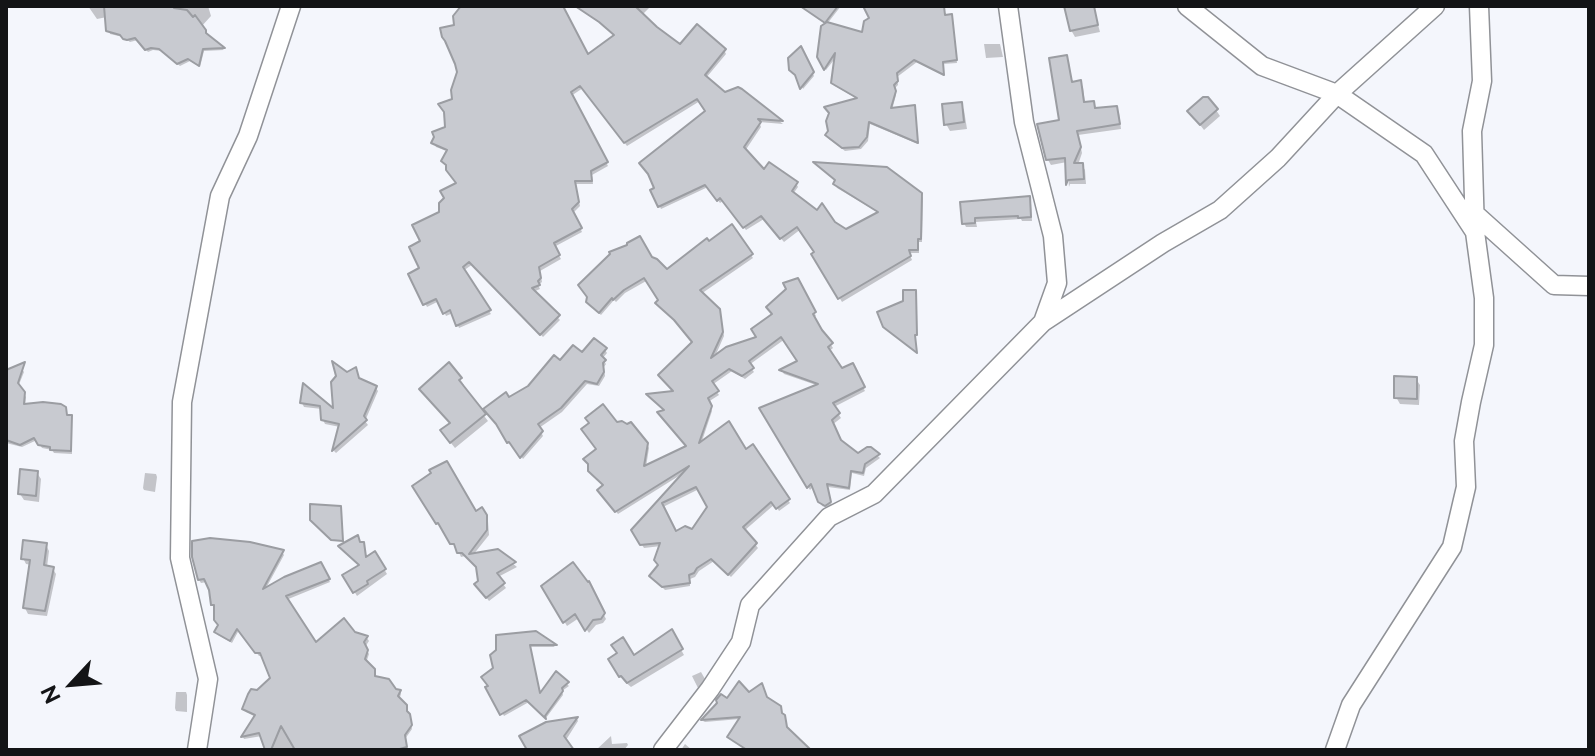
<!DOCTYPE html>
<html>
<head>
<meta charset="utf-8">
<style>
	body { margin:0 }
	#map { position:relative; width:1595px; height:756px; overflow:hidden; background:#f4f6fc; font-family:Raleway,sans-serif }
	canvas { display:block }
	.frame { position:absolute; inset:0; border:8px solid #131416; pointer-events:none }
	.north { position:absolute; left:32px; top:644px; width:80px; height:80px; -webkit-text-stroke:6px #f4f6fc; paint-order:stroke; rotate:244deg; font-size:22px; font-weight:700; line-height:32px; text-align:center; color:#131416 }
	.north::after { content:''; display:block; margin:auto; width:28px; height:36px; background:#131416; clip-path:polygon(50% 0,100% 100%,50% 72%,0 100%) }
</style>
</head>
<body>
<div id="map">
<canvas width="1595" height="756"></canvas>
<div class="frame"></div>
<div class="north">N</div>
</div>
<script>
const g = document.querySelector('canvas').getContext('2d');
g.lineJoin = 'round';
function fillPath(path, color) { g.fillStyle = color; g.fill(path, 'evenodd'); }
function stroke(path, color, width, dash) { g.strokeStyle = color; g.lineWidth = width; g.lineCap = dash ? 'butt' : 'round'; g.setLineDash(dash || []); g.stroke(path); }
fillPath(new Path2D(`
	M88 6H208L211 16 201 27 206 36 224 50 204 51 200 67 190 61 180 66 162 51 153 50 148 52 138 40 130 42 123 37 110 34 107 17 97 19Z
	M466 6H561L588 57 616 36 603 25 574 6H651L642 15 681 47 724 50 726 54 706 78 725 94 741 91 783 124 759 122 761 127 745 151 764 172 796 183 798 187 793 194 846 232 879 213 837 188 835 184 921 194 923 198 922 242H919V253H909L912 260 842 302 814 255 817 253 801 229 784 242 764 219 746 230 723 201 720 203 708 187 661 209 652 191 708 112 700 101 627 146 583 88 571 96 608 166 592 175 593 184H575L580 206 573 213 582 232 554 247 561 259 540 271 542 282 538 285 540 289 533 292 560 320 543 337 473 264 463 271 491 314 459 328 453 313 446 316 439 301 427 307 411 275 422 269V242L458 184 449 152 436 147 434 143 448 128 459 72 456 27Z
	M808 6H841L827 24 863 34 924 6H944L945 17H951L953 20 957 63 943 64 944 76 917 62 897 77 898 85 894 89 896 95 892 110H915L918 144 870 124 868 141 861 149 845 151 829 139 827 136 859 100 835 86 833 82 837 56 826 70 825 69 819 57 827 25 814 16Z
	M1080 6H1093L1100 32 1075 37 1071 30Z
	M984 44H1000L1003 57 986 58Z
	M801 51 814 76 803 89 798 77Z
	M1066 57 1069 62 1072 83H1080L1083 87 1085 104 1093 103 1096 108H1116L1119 113 1121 129 1078 135 1082 153 1078 165H1082L1085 170 1086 184H1070L1069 187 1067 162 1051 165 1048 160 1061 121Z
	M961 104 964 110 967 129 950 131 946 124Z
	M1216 110 1220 116 1204 130 1190 112Z
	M1029 198 1031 203 1032 221H1022L1021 219 976 222 977 227H966L964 223 962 204Z
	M732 227 753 258 701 294 721 315 724 336 714 359 759 339 797 280 816 316 813 318 833 348 828 352 842 371 852 366 865 391 834 407 841 418 832 425 840 442 857 456 870 449 880 458 866 468 864 476 852 473 850 490 828 487 832 506 828 508 822 506 814 486 810 490 761 409 819 386 784 374 782 371 800 362 785 339 749 365 754 372 745 379 732 371 712 385 719 395 708 402 712 411 701 444 746 452 752 447 790 503 779 511 775 504 744 531 758 548 731 577 714 561 699 571 695 577 690 579V586L665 590 651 576 660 566 661 546 644 548 633 531 682 474 618 514 602 494 605 486 598 450 616 424 647 444 649 448 646 467 688 447 666 411 649 396 675 392 694 343 678 324 660 307 661 300 648 280 625 293 616 302 614 300 601 315 590 305 651 258 667 272ZM699 489 710 507 693 531 675 533 663 507Z
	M605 350 607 353 602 359 606 364 604 367 605 376 599 386 587 384 562 412 539 428 543 436 523 459 513 444 511 445 500 428 509 399 529 387 560 363 582 355Z
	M6 369H22L24 372 18 387 26 397 25 406 71 417 72 420V454L54 453 52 450 42 448 37 440 22 447 6 443Z
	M338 377 359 380 375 387 378 391 365 421 368 425 336 453 334 451 340 427 325 424 323 420 322 409 304 407 302 403 304 387 335 413Z
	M460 379 464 385 462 387 488 421 455 448 446 437 458 429 426 393Z
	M1416 379 1420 385 1419 405 1400 404 1396 397Z
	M37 473 41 479 39 502 24 500 20 494Z
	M145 473 156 474 157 477 155 492 144 490 143 488Z
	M415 487 475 514 481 510 488 521 489 535 473 555 498 551 517 567 498 577 506 588 489 601 479 588 480 581 478 569 465 556 461 557 457 548 455 547 442 526 440 527Z
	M358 538 360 544H363L365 548 367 559 375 554 387 574 357 596 345 576 360 566 341 547Z
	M46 545 49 551 47 567 53 569 56 574 47 616 28 614 25 608 32 565 26 564 23 558Z
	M282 552 284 555 265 590 320 564 330 582 286 600 315 645 354 634 367 638 369 641 365 647 369 654 366 663 374 670 376 678 394 691H400L401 694 399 700 408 710 412 729 405 739 407 750H268L262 736 244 739 243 737 256 717 246 712 244 709 257 692 272 678 263 656H259L239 630 232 643 218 635 216 632 220 626 207 582 201 583 199 580Z
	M588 584 606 619 603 623 596 625 589 633 579 618 567 626 544 587Z
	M671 632 684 655 631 687 624 681 610 660 619 654 634 658Z
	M535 633 555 647H530L540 696 556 674 569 686 562 691 563 695 546 718 529 702 504 716 488 688Z
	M701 672 705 679 698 688 692 676Z
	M176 692H186L187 695V712L176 711 175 708Z
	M748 695 767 699 782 715 787 729 810 750H746L729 737 740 719 705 722 703 721 719 704Z
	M577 719 578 721 566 740 575 750H530L547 724Z
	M611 736 612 744 627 743 628 745 624 750H596Z
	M685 744 692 750H681Z`), '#0003');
const building = new Path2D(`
	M104 6H174V8L187 10 193 17 195 15 206 30V33L225 48 203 49 199 66 188 59 177 64 159 49 151 48 145 50 135 38 127 40 123 39 120 35 106 31Z
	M461 6H563L588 54 614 35 599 22 575 6H635L657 27 680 44 697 24 726 49 705 75 725 92 738 87 742 89 783 121 758 119 761 122 744 147 764 169 769 162 798 182 792 191 817 210 822 203 835 222 846 229 878 212 833 184 835 180 813 162 887 167 922 193 921 239H918V250H909L911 256 838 299 811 254 814 252 797 227 780 239 761 216 743 228 720 198 717 201 705 185 658 207 650 190 654 188 648 174 639 163 705 111 697 99 624 143 580 86 571 92 608 162 591 171 592 181H575L579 202 572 209 582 228 554 243 560 255 539 267 541 278 538 281 540 285 532 288 560 315 540 335 469 262 463 267 491 310 456 326 450 310 443 314 436 299 423 305 408 274 419 268 409 247 420 241 412 225 439 212V203L444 198 440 191 456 183 446 170V165L441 161 447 150 431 143 434 137 432 132 445 127 444 112 438 104 452 99 451 90 457 72 455 64 445 41 442 37 440 28 454 25 453 16Z
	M800 6H838L825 23Z
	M863 6H944L945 15 952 14 957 60 943 62 944 75 914 60 897 73 898 81 894 85 896 91 891 108 915 105 918 143 869 122 867 137 859 147 842 148 825 135 828 131 826 121 829 113 824 107 857 98 831 83 835 53 824 70 817 57 821 26 827 22 862 32 864 21 869 18Z
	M1064 6H1094L1098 25 1070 31Z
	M801 46 814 72 800 89 795 75 789 70 788 58Z
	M1067 55 1072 82 1081 80 1084 102 1094 101 1095 108 1117 106 1120 124 1077 131 1081 147 1074 163H1083L1084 179 1068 180 1066 185 1065 158 1046 160 1037 124 1059 120 1049 58Z
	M1203 97H1208L1218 109 1200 125 1187 111Z
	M962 102 964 122 944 125 942 104Z
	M1030 196 1031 217 1018 218V216L975 218V223L962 224 960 202Z
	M732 224 753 254 700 290 720 309 723 332 711 358 726 347 756 337 751 329 772 314 766 307 786 289 783 283 798 278 816 312 813 314 822 330 833 343 828 347 842 368 853 363 865 387 833 403 840 413 832 420 841 440 858 453 867 447H871L880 454 865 464 863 473 851 471 849 488 827 484 831 502 825 506 818 502 811 484 807 488 759 408 818 384 779 370 797 361 781 337 749 361 754 368 742 376 729 369 712 381 719 391 708 398 712 406 699 443 729 421 746 449 753 444 790 499 776 509 771 502 743 527 757 543 728 575 711 559 697 568 694 573 689 575 690 583 662 587 649 576 658 565 654 560 660 543 640 545 631 530 689 466 615 512 597 490 603 485 588 471V464L583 459 596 449 581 429 589 423 585 418 603 404 617 422 622 421 627 424 631 422 648 443 644 466 686 446 657 412 664 410 646 394 673 391 658 375 692 342 674 320 655 303 658 300 644 278 624 290 613 300 612 298 599 313 586 302 587 297 578 285 610 254 609 252 627 245V243L640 236 652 257 657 259 667 269 707 238 709 241ZM696 487 707 507 692 529 685 526 676 531 662 503Z
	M903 290H916L917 335H915L917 353 883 327 877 312 903 301Z
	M594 338 607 348 601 355 606 360 603 363 604 372 597 384 585 381 561 408 538 424 543 431 520 458 509 442 507 443 496 424 483 409 506 392 509 397 528 386 554 355 560 360 573 345 582 352Z
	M332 361 347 372 356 367 359 378 377 386 364 416 367 420 332 451 339 424 321 420 320 406 300 403 303 383 333 408 331 382 336 376Z
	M25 362 18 383 25 392 24 404 43 402 61 404 66 407 67 415H72L71 451 50 450V447L38 445 34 438 20 445 6 440V370Z
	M449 362 462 378 459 380 486 414 450 443 440 430 450 423 419 389Z
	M1394 376 1417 377V399L1394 398Z
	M447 461 476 511 482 507 487 515V530L469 554 498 549 516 562 497 573 505 583 486 598 474 584 478 581 476 567 462 553H457L454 544H450L438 523 436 524 412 486 431 473 429 470Z
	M20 469 38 471 36 496 18 494Z
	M310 504 341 506 343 541 331 540 310 520Z
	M358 535 360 542H364L366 557 375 551 386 569 367 581 368 584 353 593 342 575 359 565 338 546Z
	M210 538 250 542 284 550 263 589 284 577 321 562 330 579 286 596 316 642 344 618 355 632 368 636 364 642 368 650 365 659 375 669V676L389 679 396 689 401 690 398 696 407 705V711L410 714 412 725 405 735 407 747 396 750H295L281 726 271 750H265L259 733 241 737 255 715 242 709 248 694 251 689 257 690 270 678 260 653H255L237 629 230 641 214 632 218 625 214 620V605H211L209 590 204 579 198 580 192 557V541Z
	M23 540 47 543 44 565 54 567 45 611 23 608 30 560 21 559Z
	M573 562 588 582 589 581 605 613 601 619 593 620 585 631 575 614 563 623 541 586Z
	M672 629 683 649 627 683 621 676 619 677 608 659 617 653 611 645 623 637 634 655Z
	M536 631 557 645H530L540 693 556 671 569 682 562 688 563 691 545 716 546 719 526 700 500 715 485 687 488 686 481 677 493 668 490 655 496 650V635Z
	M739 681 749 692 762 683 767 697 781 706 782 713 785 715 787 727 811 750H747L727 737 740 717 701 720 717 703 716 700 721 694 727 698Z
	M578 717 564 736 574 750H527L519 736 546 722Z`);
fillPath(building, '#c8cad0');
stroke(building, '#9b9da2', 2);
const street = new Path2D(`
	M1187 6 1262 66 1337 94 1424 154 1475 232
	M1475 214 1554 285 1589 286
	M1043 322 1163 243 1220 210 1278 158 1337 94 1435 6
	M197 750 208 679 180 558 182 402 220 196 248 136 291 6
	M663 750 710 689 741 642 750 605 829 517 874 494 1043 322 1057 283 1053 236 1024 122 1008 6
	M1335 750 1351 705 1452 547 1466 487 1464 441 1471 402 1484 345V298L1475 232 1472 131 1482 81 1479 6`);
stroke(street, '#909297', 21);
stroke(street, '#fff', 18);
</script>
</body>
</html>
